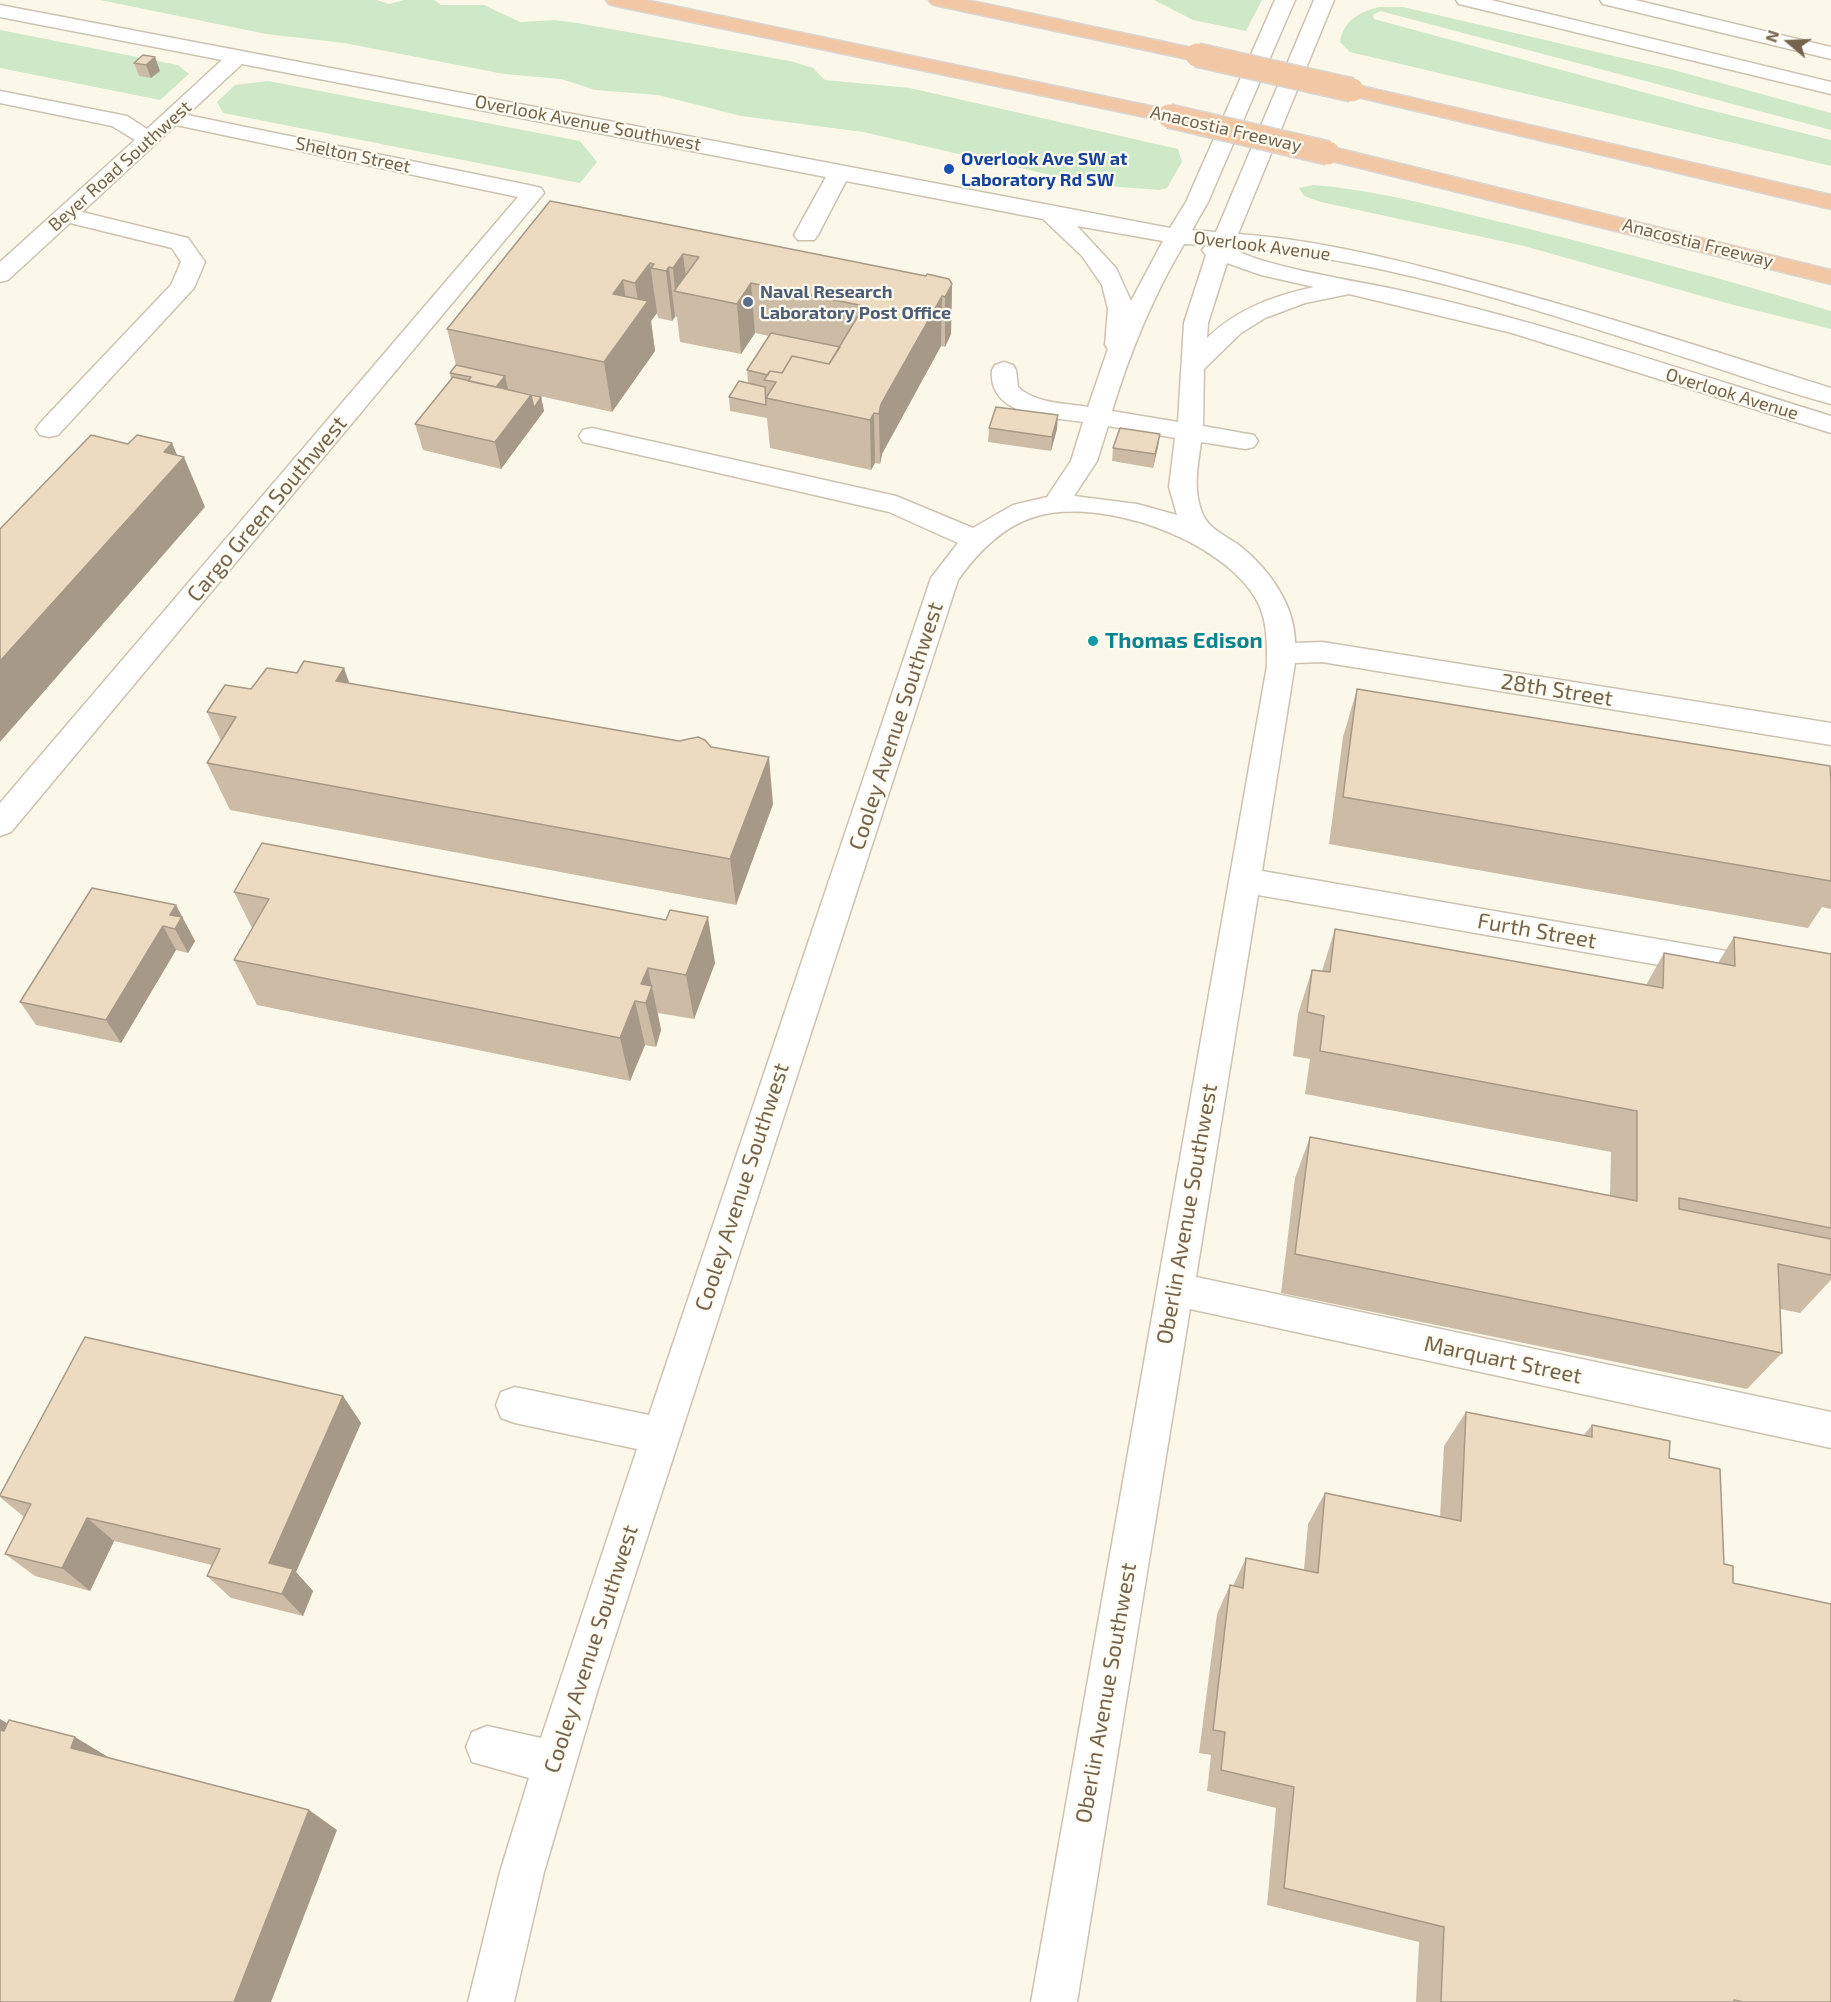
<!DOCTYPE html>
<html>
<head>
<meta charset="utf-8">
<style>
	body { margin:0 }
	#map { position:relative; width:1831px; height:2002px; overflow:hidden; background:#fbf8ea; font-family:"Exo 2",sans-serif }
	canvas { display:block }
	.north { position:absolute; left:1759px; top:12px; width:60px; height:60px; -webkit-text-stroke:4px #fefbf0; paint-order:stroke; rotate:289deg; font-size:16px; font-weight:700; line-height:24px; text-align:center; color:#75634e }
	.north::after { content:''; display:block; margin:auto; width:21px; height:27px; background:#75634e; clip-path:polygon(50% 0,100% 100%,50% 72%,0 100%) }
</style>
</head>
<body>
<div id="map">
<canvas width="1831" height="2002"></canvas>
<div class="north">N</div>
</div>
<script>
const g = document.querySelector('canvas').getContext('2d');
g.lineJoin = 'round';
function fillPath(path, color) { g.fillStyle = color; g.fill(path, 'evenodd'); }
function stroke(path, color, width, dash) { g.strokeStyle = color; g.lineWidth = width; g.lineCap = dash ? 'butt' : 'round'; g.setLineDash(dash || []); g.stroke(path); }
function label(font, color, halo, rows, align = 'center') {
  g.font = font + ' "Exo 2",sans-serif'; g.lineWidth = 4.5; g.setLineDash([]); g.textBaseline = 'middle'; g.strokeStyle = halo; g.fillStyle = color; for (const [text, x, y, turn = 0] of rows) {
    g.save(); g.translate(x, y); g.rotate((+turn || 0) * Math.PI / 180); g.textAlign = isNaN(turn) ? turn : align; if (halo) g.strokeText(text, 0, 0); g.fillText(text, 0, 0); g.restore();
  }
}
fillPath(new Path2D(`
	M100 0H377L389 4 404 0H434L441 5H484L520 22 555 20 577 23 790 61 813 68 825 80 910 88 1178 149 1182 162 1167 188 1159 190 1094 185 863 132 741 116 658 95 595 90 561 79 504 74 344 43 266 34Z
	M1154 0H1262L1246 31 1193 20Z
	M1379 7H1403L1670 69 1831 113V130L1380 11 1373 15 1374 19 1698 107 1831 140V166L1350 52 1340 42C1344 20 1359 12 1379 7Z
	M0 30 178 65 189 74 160 100 0 68Z
	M268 81 580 141 597 162 580 183 223 113 217 102 235 85Z
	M1313 185C1379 190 1445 209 1509 224 1618 251 1725 279 1831 311V329L1730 304 1524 246 1321 202 1304 196 1299 188Z`), '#cfe9c8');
const minor = new Path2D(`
	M1275 0H1295L1208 202 1192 230 1216 232 1314 0H1334L1238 234C1322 240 1406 262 1487 284 1603 315 1717 352 1831 388V404C1786 392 1741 376 1696 361 1546 313 1391 259 1233 247 1249 264 1360 282 1389 288 1539 320 1685 371 1831 416V433L1512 333 1349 294 1305 303 1265 318 1241 333 1204 369 1203 426 1254 435 1258 441 1254 447 1245 449 1201 442C1198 465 1193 487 1201 510 1208 530 1224 534 1240 546 1269 569 1295 605 1295 643L1322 642 1831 723V745L1322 662 1295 663 1262 871 1831 969V995L1258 895 1196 1277 1831 1412V1448L1190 1309 1077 2002H1031L1267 666C1267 644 1268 620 1256 599 1221 539 1100 496 1034 517 1002 527 977 553 958 580L597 1692 544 1872 514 2002H468L500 1872 529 1778 472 1762 466 1747 472 1732 487 1726 541 1738 637 1449 515 1423 501 1418 496 1405 501 1392 515 1387 649 1415 931 578 958 543 889 512 592 444 583 442 579 436 583 430 592 428 896 496 973 528 1013 505 1047 497 1071 461 1083 422C1051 417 988 417 992 370L995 365 1004 362 1013 365 1016 370 1018 387C1036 404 1066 403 1088 407L1108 349 1105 345 1108 309 1102 285 1082 256 1043 219 846 181 818 235 814 240H798L794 235 826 177 242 64 187 115 533 186 541 188 544 193 11 832 0 836V803L518 197 176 125 82 212 188 238 205 262 194 288 58 435 49 437 40 435 36 429 40 423 171 285 181 262 172 248 70 223 8 280 0 282V262L135 140 112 126 0 103V91L127 116 147 129 222 60 0 17V5L1170 228 1186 202ZM1077 226 1163 241 1131 301 1116 268ZM1184 244 1206 245 1202 250 1206 255 1184 323 1178 422 1112 411C1130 352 1153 296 1184 244ZM1227 263 1261 275 1314 287C1273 296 1237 309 1207 338L1208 323ZM1108 426 1175 438 1169 487 1177 515 1137 504 1074 496 1097 461Z
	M1456 0H1491L1831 82V94L1459 4Z
	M1600 0H1635L1831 47V59L1603 4Z`);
const highway = new Path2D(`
	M606 0H645L1169 110 1177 111 1180 116 1177 121 1169 122 616 6 609 4Z
	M929 0H967L1197 49 1204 51 1207 55 1204 59 1197 61 939 6 932 4Z
	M1352 84 1831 195V209L1345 94 1341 90 1345 86Z
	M1328 146 1831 270V284L1320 158 1317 153 1320 148Z`);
stroke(minor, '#cdc2b0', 3);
stroke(highway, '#dbd6d1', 3);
fillPath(minor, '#fff');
fillPath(highway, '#f1c7a5');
const highwayBridge = new Path2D(`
	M1197 55 1352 90
	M1169 116 1328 153`);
stroke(highwayBridge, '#dbd6d1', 26, []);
stroke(highwayBridge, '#f1c7a5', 23);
fillPath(new Path2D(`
	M143 55 160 71 151 78 139 76 134 63Z
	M550 201 952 284 951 334 945 347 941 346 882 454 880 464 875 463 871 470 770 448 767 418 730 411 729 397 748 383 747 370 769 336 755 333 741 354 680 342 677 317H675L672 321 658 318 657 313 651 321 655 351 612 412 508 389 541 397 544 411 501 469 423 450 415 424 451 379 450 373 456 365 447 329Z
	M989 428 1057 429 1051 451 988 442Z
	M1158 447 1153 468 1112 461 1113 448Z
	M344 668 349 683 711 747 773 804 736 905 230 810 207 763 221 741 207 712 297 673Z
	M1357 689 1831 783V909L1822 907 1808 928 1329 844 1343 737Z
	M92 888 189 929V930L195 941 188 953 176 950 121 1043 36 1025 20 1002Z
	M234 892 715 963 694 1019 658 1013 661 1030 656 1047 645 1045 630 1081 257 1005 234 960 252 928Z
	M1335 929 1646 985 1664 953 1718 963 1734 937 1831 954V1280L1800 1313 1780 1309 1782 1353 1747 1389 1281 1293 1295 1178 1310 1137 1610 1195 1611 1152 1305 1094 1310 1059 1293 1056 1298 1014 1312 970 1322 971Z
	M343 1396 361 1423 296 1572 313 1591 303 1616 231 1598 207 1576 212 1565 114 1541 90 1591 35 1576 5 1554 24 1517 0 1497Z
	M1466 1412 1583 1436 1592 1425 1669 1458 1733 1583 1831 2002H1416L1419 1942 1267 1905 1276 1808 1207 1791 1211 1755 1199 1753 1217 1614 1230 1585 1233 1586 1246 1558 1304 1570 1308 1524 1325 1493 1440 1517 1444 1446Z`), '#ccbca6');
fillPath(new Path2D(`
	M155 57 160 71 151 78 146 65Z
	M683 254 688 294 675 292 673 268Z
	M650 263 657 313 651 321 655 351 612 412 604 362 613 294 623 280 630 327 640 313 635 283Z
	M669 267 675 317 672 321 666 271Z
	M751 283 755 333 741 354 737 304Z
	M952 284 951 334 945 347V297Z
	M942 296 941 346 882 454 880 464 879 414 881 404Z
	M505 376 508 389 499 401 496 388Z
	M531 395 541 397 544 411 501 469 495 442Z
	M874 413 875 463 871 470 870 420Z
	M1058 415 1057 429 1051 451 1052 437Z
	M1160 434 1158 447 1153 468 1155 454Z
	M172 443 180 462 184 457 205 507 0 742V661L164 452Z
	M344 668 361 717 336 681Z
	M769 757 773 804 736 905 730 859Z
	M176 905 195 941 188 953 175 929 170 915Z
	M708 917 715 963 694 1019 686 975Z
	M163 926 176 950 121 1043 106 1020Z
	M648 968 661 1030 656 1047 641 984Z
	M635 1001 645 1045 630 1081 620 1038Z
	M343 1396 361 1423 296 1572 313 1591 303 1616 282 1594 269 1563Z
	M87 1518 114 1541 90 1591 62 1568Z
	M0 1719 35 1740 0 1734Z
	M75 1737 113 1760 71 1748Z
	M309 1810 337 1830 271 2002H234Z`), '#a69987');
const building = new Path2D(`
	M143 55 155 57 146 65 134 63Z
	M550 201 926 276 927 274 949 279 952 284 945 297 942 296 881 404 879 414 874 413 870 420 766 398 776 382 764 380 770 371 782 373 792 356 829 364 864 306 751 283 737 304 674 291 699 257 683 254 673 268 669 267 666 271 651 268 654 264 650 263 635 283 623 280 613 294 648 301 604 362 447 329Z
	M771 333 840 347 829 364 792 356 782 373 770 371 768 375 747 370Z
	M456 365 505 376 496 387 468 381 471 377 450 373Z
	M453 377 531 395 495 442 415 424Z
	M739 381 765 387 766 405 729 397Z
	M531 395 541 397 534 408Z
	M996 407 1058 415 1052 437 989 428Z
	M1120 428 1160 434 1155 454 1113 448Z
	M91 435 128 444 137 435 172 443 164 452 184 457 0 661V529Z
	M304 661 344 668 336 681 679 741 698 737 705 740 711 747 769 757 730 859 207 763 236 717 207 712 225 685 251 689 267 668 297 673Z
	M1357 689 1830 766 1831 783V881L1343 797Z
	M262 843 666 920 670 910 708 917 686 975 648 968 641 984 652 986 646 1003 635 1001 620 1038 234 960 269 899 234 892Z
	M92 888 176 905 170 915 182 917 175 929 163 926 106 1020 20 1002Z
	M1335 929 1663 988 1664 953 1735 966 1734 937 1831 954V1228L1679 1198V1209L1831 1239V1275L1778 1264 1782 1353 1295 1254 1310 1137 1637 1201V1111L1320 1051 1324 1016 1307 1012 1312 970 1330 972Z
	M85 1337 343 1396 269 1563 293 1569 282 1594 207 1576 220 1549 87 1518 62 1568 5 1554 31 1504 0 1496V1495Z
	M1466 1412 1592 1437V1425L1670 1441 1669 1458 1720 1469 1724 1564 1733 1566V1583L1831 1604V2002H1743L1734 2000V2002H1441L1444 1927 1284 1888 1294 1787 1221 1770 1225 1732 1213 1730 1230 1585 1243 1588 1246 1558 1318 1573 1325 1493 1461 1521Z
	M9 1720 75 1737 71 1748 309 1810 234 2002H0V1730L4 1731Z`);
fillPath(building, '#eddbc1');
stroke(building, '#a69987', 1.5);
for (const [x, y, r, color] of [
	[949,169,6,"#1a4fb4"],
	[748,302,6,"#5c6f8a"],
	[1093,641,6,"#0f9aa8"]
]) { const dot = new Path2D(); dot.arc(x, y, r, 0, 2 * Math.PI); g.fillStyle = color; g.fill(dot); stroke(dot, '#fefbf0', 2); }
label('18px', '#75634e', '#fefbf0', [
	["Overlook Avenue Southwest",588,123,11],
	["Anacostia Freeway",1226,129,13],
	["Shelton Street",353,155,12],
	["Beyer Road Southwest",120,166,-42],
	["Anacostia Freeway",1698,243,14],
	["Overlook Avenue",1262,246,7],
	["Overlook Avenue",1732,394,17]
]);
label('bold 18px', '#164399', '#fefbf0', [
	["Overlook Ave SW at",961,159],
	["Laboratory Rd SW",961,180]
], 'left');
label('bold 18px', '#4e5e75', '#fefbf0', [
	["Naval Research",760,292],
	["Laboratory Post Office",760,313]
], 'left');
label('22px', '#75634e', '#fefbf0', [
	["Cargo Green Southwest",267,509,-50],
	["28th Street",1557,690,9],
	["Cooley Avenue Southwest",896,726,-72],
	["Furth Street",1537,931,10],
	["Cooley Avenue Southwest",742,1187,-72],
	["Oberlin Avenue Southwest",1187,1214,-80],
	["Marquart Street",1503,1360,12],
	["Cooley Avenue Southwest",591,1649,-72],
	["Oberlin Avenue Southwest",1106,1693,-80]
]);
label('bold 22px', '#0d838f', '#fefbf0', [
	["Thomas Edison",1105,641]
], 'left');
</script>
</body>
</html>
